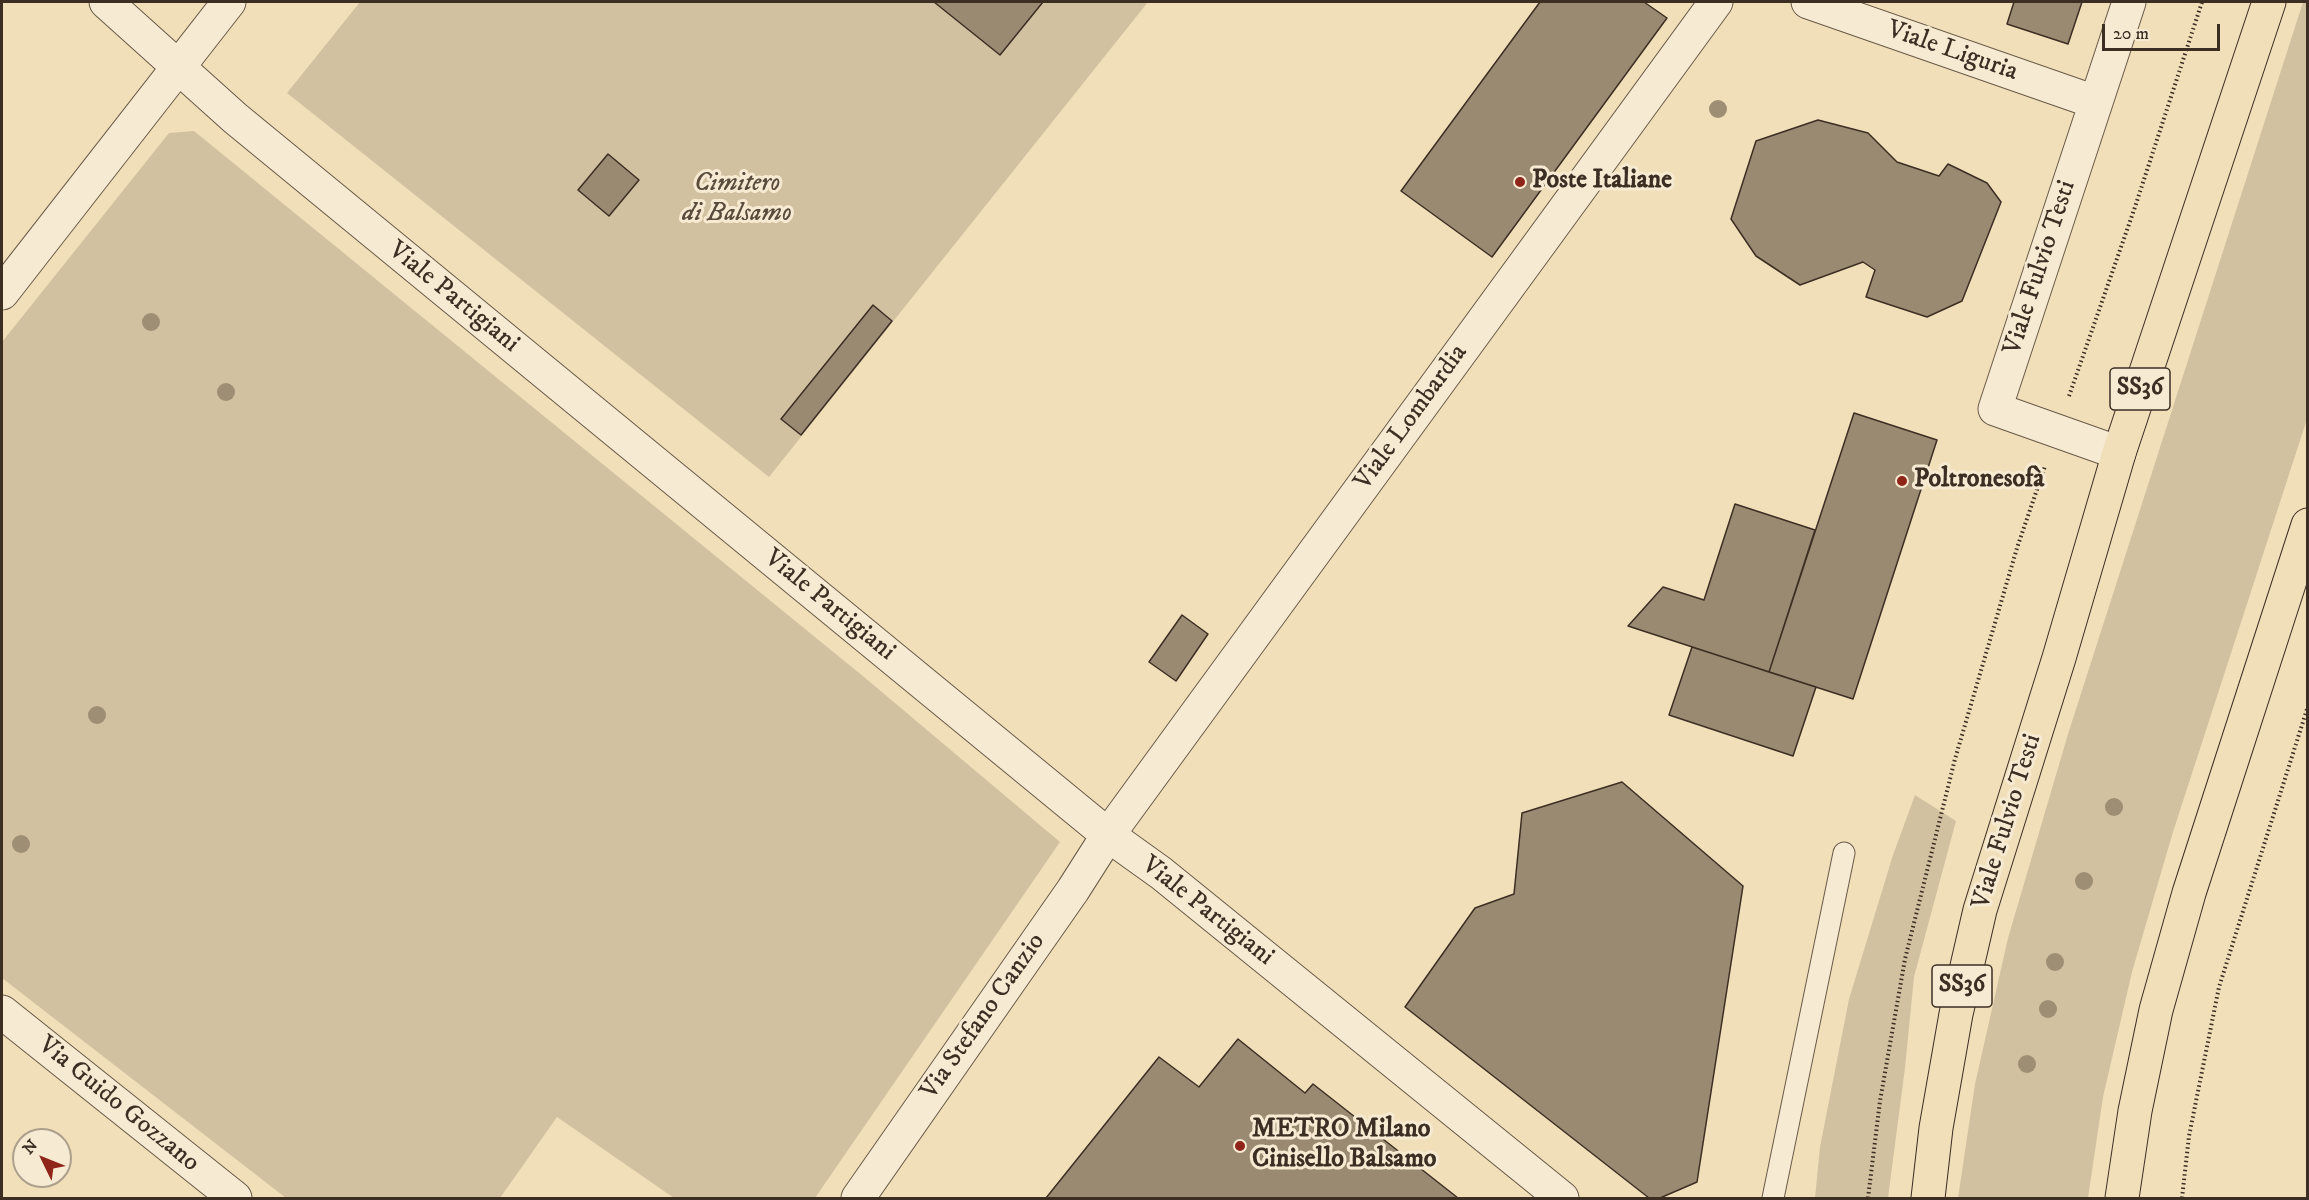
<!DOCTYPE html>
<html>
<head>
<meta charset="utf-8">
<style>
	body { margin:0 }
	#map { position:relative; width:2309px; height:1200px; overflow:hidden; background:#f1dfb9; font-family:"IM FELL DW Pica",serif }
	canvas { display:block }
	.frame { position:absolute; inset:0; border:3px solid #3c2e23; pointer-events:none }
	.north { position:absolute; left:12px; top:1128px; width:60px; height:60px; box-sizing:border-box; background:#f6ead2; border:2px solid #ac9f8c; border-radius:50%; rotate:313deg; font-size:16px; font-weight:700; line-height:24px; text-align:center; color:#3c2e23 }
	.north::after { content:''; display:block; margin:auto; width:21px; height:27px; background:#8f2418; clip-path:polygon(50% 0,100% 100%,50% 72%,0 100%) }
	.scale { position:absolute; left:2102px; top:24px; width:118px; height:27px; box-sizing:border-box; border:3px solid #3c2e23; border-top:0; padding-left:8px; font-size:18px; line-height:21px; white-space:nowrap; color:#3c2e23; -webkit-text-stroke:4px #f6ead2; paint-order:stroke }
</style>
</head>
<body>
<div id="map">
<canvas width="2309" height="1200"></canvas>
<div class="frame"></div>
<div class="north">N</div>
<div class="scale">20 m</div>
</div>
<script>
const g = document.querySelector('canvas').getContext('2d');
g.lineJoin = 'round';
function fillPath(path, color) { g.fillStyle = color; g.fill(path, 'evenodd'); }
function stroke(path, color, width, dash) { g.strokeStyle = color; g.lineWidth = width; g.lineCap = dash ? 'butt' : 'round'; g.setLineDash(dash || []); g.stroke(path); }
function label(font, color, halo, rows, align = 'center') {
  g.font = font + ' "IM FELL DW Pica",serif'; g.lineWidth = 6; g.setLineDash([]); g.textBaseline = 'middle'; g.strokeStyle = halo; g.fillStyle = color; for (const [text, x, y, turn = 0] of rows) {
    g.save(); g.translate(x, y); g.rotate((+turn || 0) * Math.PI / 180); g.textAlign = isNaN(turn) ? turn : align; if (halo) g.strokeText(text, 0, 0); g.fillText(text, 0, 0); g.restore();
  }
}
fillPath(new Path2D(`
	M360 2H1148L769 477 287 93Z
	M2303 2H2308L2307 419 2173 832 2132 972 2103 1097 2088 1198H1958L1975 1084 2008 938 2068 734Z
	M194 131 864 677 1060 842 815 1198H674L557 1117 500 1198H286L2 978V342L169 133Z
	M1915 795 1956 821 1914 977 1905 1068 1888 1198H1815L1820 1147 1849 999 1893 855Z`), '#d2c1a0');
const building = new Path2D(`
	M934 2H1043L1000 55Z
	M1540 2H1644L1667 18 1492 257 1401 191Z
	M2014 2H2082L2068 44 2007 24Z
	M1818 120 1868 133 1897 162 1939 176 1948 164 1987 183 2001 202 1962 301 1927 317 1866 297 1875 270 1863 262 1800 285 1756 256 1731 219 1756 141Z
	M608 154 639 180 609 216 578 190Z
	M873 305 892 321 801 435 781 419Z
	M1854 413 1937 440 1853 699 1769 672Z
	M1735 504 1815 530 1769 672 1628 626 1663 587 1704 600Z
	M1182 615 1208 634 1176 681 1149 662Z
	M1692 647 1816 687 1793 756 1669 715Z
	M1622 782 1743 886 1697 1182 1660 1198H1649L1405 1007 1475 908 1514 894 1522 813Z
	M1238 1039 1305 1093 1313 1084 1458 1198H1046L1159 1057 1199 1087Z`);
fillPath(building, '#9a8a71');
stroke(building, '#3c2e23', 1.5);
const lane = new Path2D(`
	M1773 1198 1844 853`);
const street = new Path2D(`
	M106 2 235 118 1108 835 1161 873 1562 1198
	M1808 2 2095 102
	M2 293 229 2
	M2119 453 1995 409 2129 2
	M2 1012 235 1198
	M858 1198 1073 890 1108 835 1716 2`);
const highway = new Path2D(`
	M1928 1198 1936 1128 1956 1014 1980 910 2059 658 2119 453 2269 2
	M2122 1198 2135 1111 2156 1010 2189 893 2308 525`);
stroke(lane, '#695a48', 23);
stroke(street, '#695a48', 35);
stroke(highway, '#3c2e23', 35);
stroke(new Path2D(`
	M2069 396 2135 207 2202 2
	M1868 1198 1880 1101 1905 959 1955 759 2017 548 2045 466
	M2182 1198 2189 1136 2219 987 2308 706`), '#3c2e23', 4, [1.5, 3]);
stroke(lane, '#f6ead2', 21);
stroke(street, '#f6ead2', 33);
stroke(highway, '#f1dfb9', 33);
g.fillStyle = '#9e8e74';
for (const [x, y] of [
	[1718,109],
	[151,322],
	[226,392],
	[97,715],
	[2114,807],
	[21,844],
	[2084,881],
	[2055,962],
	[2048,1009],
	[2027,1064]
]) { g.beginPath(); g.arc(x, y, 9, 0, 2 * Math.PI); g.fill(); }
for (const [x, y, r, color] of [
	[1520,182,6,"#8f2418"],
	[1902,481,6,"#8f2418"],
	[1240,1146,6,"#8f2418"]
]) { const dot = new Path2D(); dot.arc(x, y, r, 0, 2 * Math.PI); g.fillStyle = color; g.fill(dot); stroke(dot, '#f6ead2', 2); }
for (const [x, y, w] of [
	[2140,389,60],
	[1962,986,60]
]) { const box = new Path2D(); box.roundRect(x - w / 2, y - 21, w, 42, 4.5); g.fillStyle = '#f6ead2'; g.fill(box); stroke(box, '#3c2e23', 1.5); }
label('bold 24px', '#3c2e23', null, [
	["SS36",2140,389],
	["SS36",1962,986]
]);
label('26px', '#3c2e23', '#f6ead2', [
	["Viale Liguria",1952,52,19],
	["Viale Fulvio Testi",2041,268,-72],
	["Viale Partigiani",453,298,39],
	["Viale Lombardia",1412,418,-54],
	["Viale Partigiani",829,606,39],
	["Viale Fulvio Testi",2008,822,-73],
	["Viale Partigiani",1207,912,38],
	["Via Stefano Canzio",984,1017,-55],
	["Via Guido Gozzano",118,1105,39]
]);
label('bold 26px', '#3c2e23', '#f6ead2', [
	["Poste Italiane",1532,182],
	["Poltronesofà",1914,481],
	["METRO Milano",1252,1131],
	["Cinisello Balsamo",1252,1161]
], 'left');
label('italic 26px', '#5a4b3c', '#f6ead2', [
	["Cimitero",737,185],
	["di Balsamo",737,215]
]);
</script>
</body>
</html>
